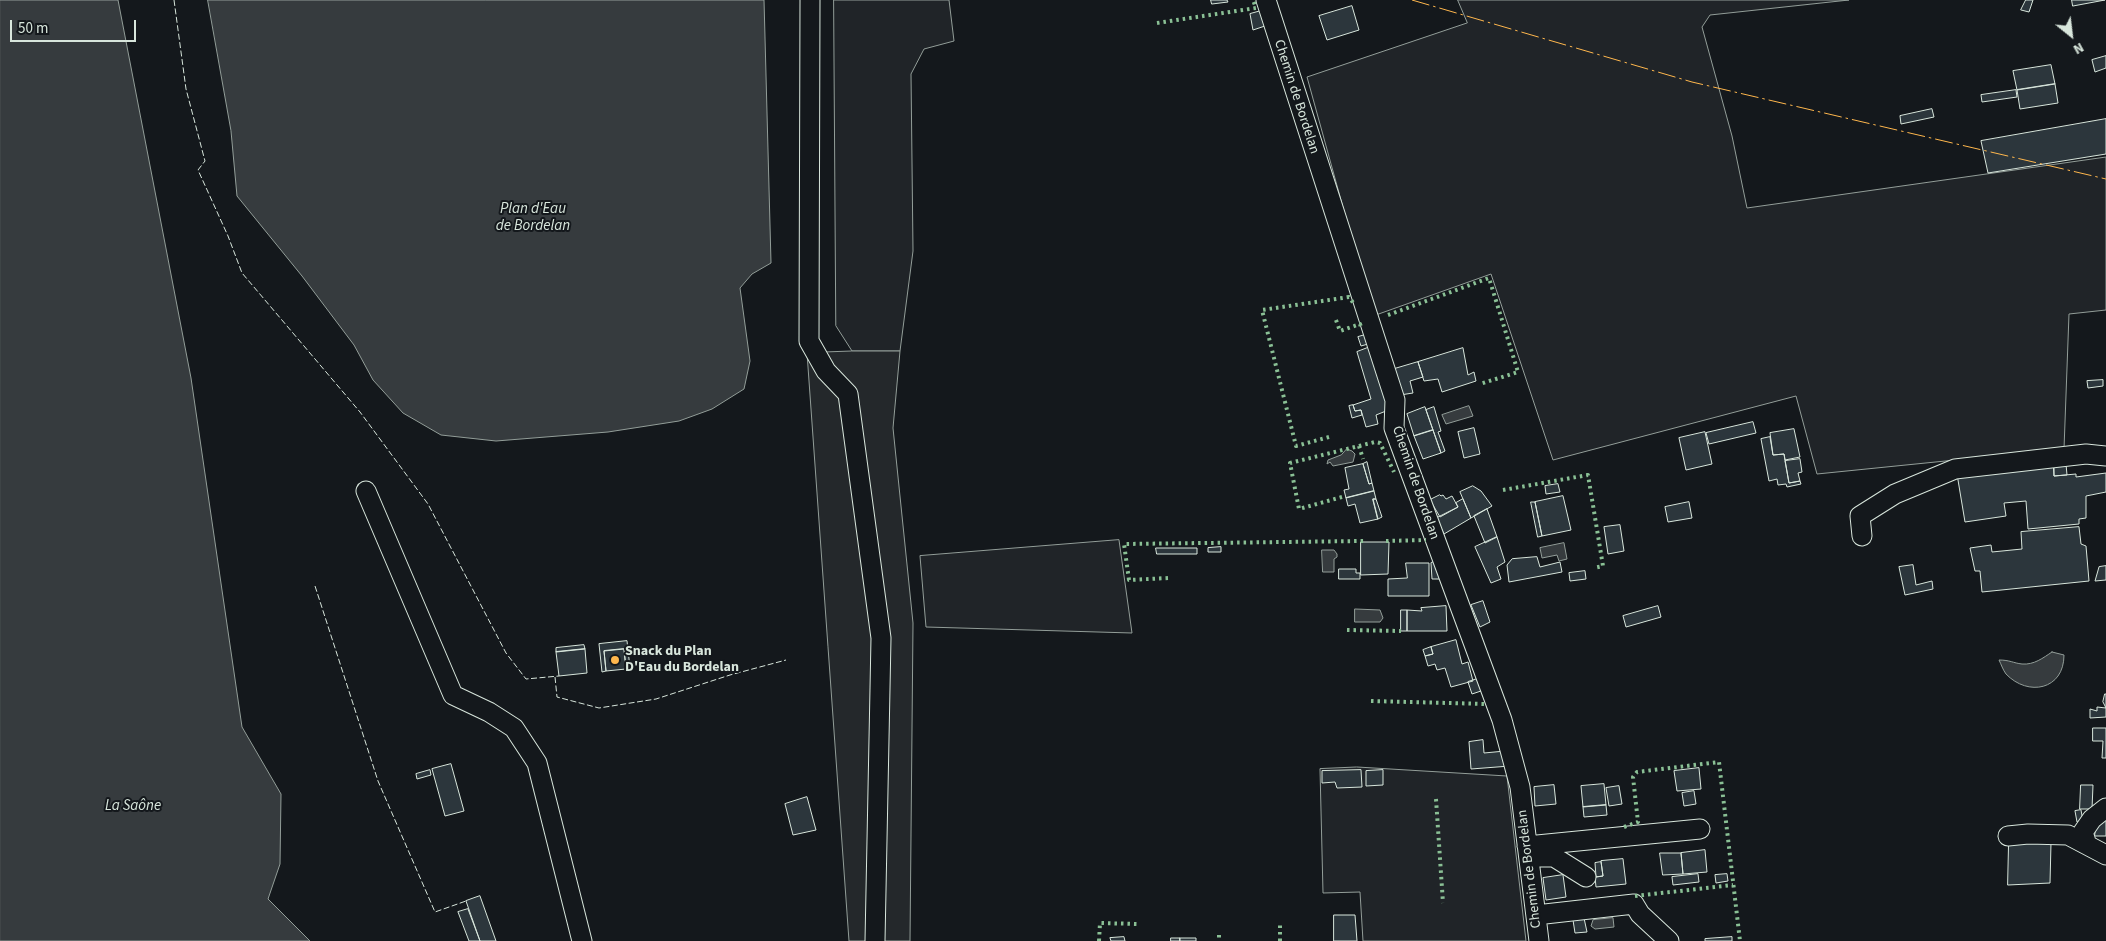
<!DOCTYPE html>
<html>
<head>
<meta charset="utf-8">
<style>
	body { margin:0 }
	#map { position:relative; width:2106px; height:941px; overflow:hidden; background:#14181c; font-family:"Source Sans 3",sans-serif }
	canvas { display:block }
	.north { position:absolute; left:2046px; top:10px; width:50px; height:50px; -webkit-text-stroke:4px #14181c; paint-order:stroke; rotate:151deg; font-size:14px; font-weight:700; line-height:20px; text-align:center; color:#d8e6dc }
	.north::after { content:''; display:block; margin:auto; width:18px; height:22px; background:#d8e6dc; clip-path:polygon(50% 0,100% 100%,50% 72%,0 100%) }
	.scale { position:absolute; left:10px; top:20px; width:126px; height:22px; box-sizing:border-box; border:2px solid #d8e6dc; border-top:0; padding-left:6px; font-size:15px; line-height:18px; white-space:nowrap; color:#d8e6dc; -webkit-text-stroke:4px #14181c; paint-order:stroke }
</style>
</head>
<body>
<div id="map">
<canvas width="2106" height="941"></canvas>
<div class="north">N</div>
<div class="scale">50 m</div>
</div>
<script>
const g = document.querySelector('canvas').getContext('2d');
g.lineJoin = 'round';
function fillPath(path, color) { g.fillStyle = color; g.fill(path, 'evenodd'); }
function stroke(path, color, width, dash) { g.strokeStyle = color; g.lineWidth = width; g.lineCap = dash ? 'butt' : 'round'; g.setLineDash(dash || []); g.stroke(path); }
function label(font, color, halo, rows, align = 'center') {
  g.font = font + ' "Source Sans 3",sans-serif'; g.lineWidth = 4; g.setLineDash([]); g.textBaseline = 'middle'; g.strokeStyle = halo; g.fillStyle = color; for (const [text, x, y, turn = 0] of rows) {
    g.save(); g.translate(x, y); g.rotate((+turn || 0) * Math.PI / 180); g.textAlign = isNaN(turn) ? turn : align; if (halo) g.strokeText(text, 0, 0); g.fillText(text, 0, 0); g.restore();
  }
}
const green = new Path2D(`
	M834 0H949L954 41 924 49 911 74 913 251 900 351H852L836 326Z
	M1458 0H1849L1710 15 1702 27 1732 136 1747 208 2106 157V310L2069 314 2064 449 1817 474 1796 396 1553 460 1491 274 1373 316 1307 77 1467 23Z
	M1119 540 1132 633 926 627 920 556Z
	M1357 767 1507 776 1526 941H1363L1360 892 1323 893 1320 769Z`);
fillPath(green, '#202428');
stroke(green, '#939e99', 1);
const parking = new Path2D(`
	M852 351H900L893 428 913 623 910 941H849L807 353Z`);
fillPath(parking, '#24282b');
stroke(parking, '#939e99', 1);
const water = new Path2D(`
	M0 0H118L191 378 242 727 281 794 280 864 268 899 310 941H0Z
	M208 0H764L771 263 752 274 740 288 750 361 744 389 712 409 679 421 608 432 496 441 441 435 403 413 373 380 354 345 302 276 237 196 231 131Z
	M1469 406 1473 416 1446 424 1442 415Z
	M1347 449 1352 451 1355 454 1353 462 1333 466 1330 462 1327 464 1328 460 1341 455Z
	M1564 543 1567 559 1559 561 1557 555 1542 558 1540 548Z
	M1322 550H1334L1337 554V557L1334 559V572H1323Z
	M1355 609 1380 610 1383 618 1380 622H1355Z
	M2052 652 2064 655C2064 690 2028 697 2006 674 2003 670 2001 664 1999 660 2010 660 2013 663 2022 664 2034 665 2043 658 2052 652Z
	M1613 918 1614 927 1595 929 1591 926 1593 920Z`);
fillPath(water, '#363b3e');
stroke(water, '#939e99', 1);
const building = new Path2D(`
	M1211 0H1227L1228 2 1212 4Z
	M2026 0H2033L2029 12 2021 10Z
	M2072 0H2105L2073 6Z
	M1352 6 1359 30 1327 40 1319 16Z
	M1261 11 1265 26 1253 30 1250 14Z
	M2106 56V68L2095 72 2092 60Z
	M2051 65 2055 84 2017 90 2013 71Z
	M2055 84 2058 103 2020 109 2017 90Z
	M2016 90 2017 97 1982 102 1981 95Z
	M1932 109 1934 117 1901 124 1900 116Z
	M2106 119V154L1988 173 1981 141Z
	M1365 335 1368 344 1361 346 1358 337Z
	M1370 347 1389 398 1386 411 1376 415 1378 424 1366 427 1361 410 1355 411 1353 405 1371 399 1357 352Z
	M1463 348 1468 375 1474 372 1476 381 1442 392 1438 379 1424 381 1418 362Z
	M1418 362 1423 377 1410 381 1413 393 1400 395 1391 370Z
	M2103 380V386L2088 388 2087 381Z
	M1353 405 1355 411 1361 410 1362 415 1352 418 1349 406Z
	M1425 407 1433 430 1414 436 1407 414Z
	M1434 407 1441 431 1438 432 1445 451 1441 453 1426 410Z
	M1753 422 1756 433 1709 444 1706 433Z
	M1474 428 1480 454 1464 458 1458 432Z
	M1794 429 1800 457 1785 460 1784 454 1773 455 1770 433Z
	M1433 430 1441 453 1423 459 1414 436Z
	M1705 432 1712 464 1686 470 1679 438Z
	M1770 437 1773 455 1784 454 1789 483 1800 481 1801 484 1787 487 1786 484 1778 485 1777 479 1769 481 1761 439Z
	M1800 459 1802 472 1798 473 1800 481 1789 483 1785 461Z
	M2053 461 2054 476 2076 474V477L2106 473V492L2086 496V518L2079 519V524L2028 529 2026 501 2004 503 2006 516 1965 522 1957 474Z
	M1367 462 1372 483 1369 484 1363 464Z
	M1363 464 1369 484 1372 483 1374 491 1346 498 1344 490 1349 489 1345 468Z
	M2066 464 2067 475 2054 476V466Z
	M1558 484 1560 492 1546 494 1545 486Z
	M1473 486 1481 491 1492 506 1471 518 1460 492Z
	M1374 491 1376 499H1373L1378 519 1360 523 1355 504 1348 506 1346 498Z
	M1440 495 1441 496 1443 495 1446 499 1452 496 1458 507 1440 517 1430 500Z
	M1563 496 1571 530 1542 536 1535 502Z
	M1373 499H1376L1382 517 1378 519Z
	M1463 499 1471 518 1444 534 1436 518 1458 507 1456 503Z
	M1531 502H1535L1542 536 1538 537Z
	M1689 502 1692 518 1668 522 1665 507Z
	M1487 509 1497 537 1485 543 1474 516Z
	M1620 525 1624 551 1608 554 1604 527Z
	M2079 527 2081 544 2086 546 2089 581 1982 592 1980 571H1975L1970 548 1991 545 1992 552 2022 549 2021 532Z
	M1497 537 1505 562 1497 567 1501 579 1491 583 1475 547Z
	M1361 542H1389L1388 574 1361 575Z
	M1221 547V552H1208V548Z
	M1156 548H1197V554H1157Z
	M1537 557 1540 567 1560 562 1562 572 1509 582 1507 565 1512 559Z
	M1436 561 1442 579H1432L1431 563Z
	M1406 563H1429V596H1388V579L1407 578Z
	M1913 565 1916 585 1932 581 1933 589 1905 595 1899 567Z
	M2106 566V580L2095 581 2099 567Z
	M1339 569H1356V573H1360V579H1339Z
	M1585 571 1586 579 1570 581 1569 573Z
	M1483 601 1490 622 1480 627 1471 605Z
	M1446 606 1447 631H1407V610L1422 611 1421 608Z
	M1658 606 1661 617 1626 627 1623 616Z
	M1401 610H1407V631H1401Z
	M1456 640 1462 664 1468 662 1473 681 1451 687 1445 668 1437 670 1435 664 1428 666 1425 656 1433 654 1431 647Z
	M627 641 630 668 626 669 624 649 604 651 606 671 602 672 599 644Z
	M584 645 585 649 556 652V648Z
	M1431 647 1433 654 1425 656 1423 650Z
	M585 649 587 673 559 676 556 652Z
	M624 649 626 669 606 671 604 651Z
	M1480 678 1484 690 1472 694 1468 682Z
	M2105 694H2106V717L2090 718V709L2097 711V707L2106 708 2103 702Z
	M2093 728H2106V758H2102L2103 741H2093Z
	M1483 740 1484 753 1505 751 1510 766 1471 769 1469 742Z
	M451 764 464 811 445 816 432 769Z
	M1699 768 1701 789 1677 791 1674 771Z
	M430 770 431 775 417 779 416 774Z
	M1361 770 1362 787 1337 788 1335 782 1322 783V771Z
	M1383 770V785L1366 786V771Z
	M1604 784 1606 805 1583 807 1581 786Z
	M1554 785 1556 804 1535 806 1534 787Z
	M2081 785H2093L2092 809H2080Z
	M1619 786 1622 804 1609 806 1606 788Z
	M1694 791 1696 804 1684 806 1682 793Z
	M807 797 816 830 793 835 785 804Z
	M1606 805 1607 815 1584 817 1583 807Z
	M2081 810 2083 821 2077 822 2075 811Z
	M2097 819H2106V836H2095Z
	M2009 842 2051 843 2050 883 2008 885Z
	M1705 850 1707 872 1683 874 1681 853Z
	M1660 853H1681L1683 874 1663 875Z
	M1623 859 1626 884 1596 887 1595 877 1603 876 1601 861Z
	M1601 862 1603 876 1596 877 1595 863Z
	M1698 874 1699 882 1673 885 1672 877Z
	M1727 874 1728 881 1716 883 1715 875Z
	M1563 875 1566 897 1546 900 1543 878Z
	M480 896 496 941H480L466 901Z
	M468 909 480 941H469L458 912Z
	M1334 915H1355L1357 941H1334Z
	M1584 918 1587 932 1575 933 1573 920Z
	M1124 937 1125 941H1111L1110 938Z
	M1732 937V941H1705V939Z
	M1171 938H1180V941H1171Z
	M1180 938H1196V941H1180Z`);
fillPath(building, '#2c363c');
stroke(building, '#d8e6dc', 1);
const minor = new Path2D(`
	M810 0 809 341 826 371 848 394 881 638 875 941
	M1266 0 1395 400 1394 428 1502 720 1520 787 1539 941
	M366 491 453 695 489 712 514 728 537 763 582 941
	M1862 536 1860 516 1895 494 1955 469 2086 454 2106 456
	M2008 836 2028 834 2068 835 2106 855
	M2087 845 2083 832 2092 819 2106 808
	M1527 846 1700 829
	M1529 857H1554L1586 877
	M1536 915 1634 904 1640 914 1669 941`);
stroke(minor, '#d8e6dc', 21);
stroke(minor, '#14181c', 19);
stroke(new Path2D(`
	M1157 23 1256 8 1253 0
	M1388 315 1489 278 1518 372 1480 384
	M1336 320 1340 331 1360 324 1361 327
	M1329 437 1296 446 1262 310 1349 297 1354 304
	M1359 446 1363 459
	M1503 490 1588 475 1603 566 1594 568
	M1342 497 1299 509 1290 463 1375 442 1380 443 1394 472
	M1386 541 1426 540
	M1168 578 1129 580 1124 544 1364 541
	M1347 630 1401 631
	M1371 701 1486 704
	M1436 799 1443 903
	M1624 827 1638 822 1633 777 1637 772 1719 762 1740 941
	M1635 896 1733 885
	M1219 935V941
	M1099 941 1100 923 1138 924
	M1280 941V923`), '#8ac095', 4, [2.5, 4]);
stroke(new Path2D(`
	M174 0 186 89 205 161 198 170 228 236 242 273 360 412 428 504 506 653 526 679 559 676
	M315 586 378 781 435 912 466 901
	M555 677 557 697 599 708 656 699 730 675 786 660`), '#d8e6dc', 1, [6, 2.5]);
stroke(new Path2D(`
	M1412 0 1692 82 2106 179`), '#ffb74d', 1, [18, 4, 2.5, 4]);
for (const [x, y, r, color] of [
	[615,660,5,"#ffb74d"]
]) { const dot = new Path2D(); dot.arc(x, y, r, 0, 2 * Math.PI); g.fillStyle = color; g.fill(dot); stroke(dot, '#14181c', 2); }
label('14px', '#d8e6dc', '#14181c', [
	["Chemin de Bordelan",1296,97,72],
	["Chemin de Bordelan",1415,483,71],
	["Chemin de Bordelan",1530,869,-97]
]);
label('bold 14px', '#d8e6dc', '#14181c', [
	["Snack du Plan",625,652],
	["D'Eau du Bordelan",625,668]
], 'left');
label('italic 15px', '#d8e6dc', '#14181c', [
	["Plan d'Eau",533,210],
	["de Bordelan",533,227],
	["La Saône",133,807]
]);
</script>
</body>
</html>
